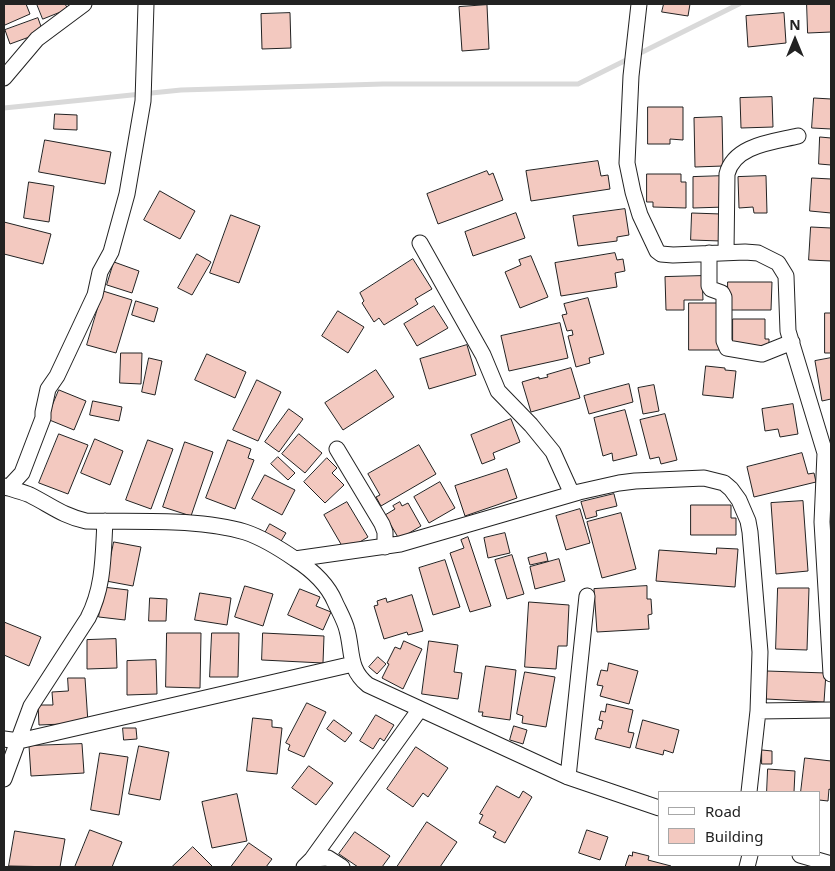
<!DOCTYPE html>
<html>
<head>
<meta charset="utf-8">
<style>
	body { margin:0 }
	#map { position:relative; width:835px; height:871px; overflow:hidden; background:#fff; font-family:"Noto Sans",sans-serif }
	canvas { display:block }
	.frame { position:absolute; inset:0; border:5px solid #222; pointer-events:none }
	.legend { position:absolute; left:658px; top:791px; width:162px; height:65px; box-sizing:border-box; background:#fff; border:1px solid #a7a7a7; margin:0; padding:6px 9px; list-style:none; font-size:15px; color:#222 }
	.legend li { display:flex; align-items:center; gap:10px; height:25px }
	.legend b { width:25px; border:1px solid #a7a7a7 }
	.north { position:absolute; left:770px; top:15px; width:50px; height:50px; -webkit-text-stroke:4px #fff; paint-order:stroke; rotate:0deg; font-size:14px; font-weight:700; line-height:20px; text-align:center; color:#222 }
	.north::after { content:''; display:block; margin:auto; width:18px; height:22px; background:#222; clip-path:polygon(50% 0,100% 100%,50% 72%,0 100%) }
</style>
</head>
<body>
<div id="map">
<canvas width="835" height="871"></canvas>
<div class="frame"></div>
<ul class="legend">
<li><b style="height:6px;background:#fff"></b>Road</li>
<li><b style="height:14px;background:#f3c9c0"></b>Building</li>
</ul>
<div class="north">N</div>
</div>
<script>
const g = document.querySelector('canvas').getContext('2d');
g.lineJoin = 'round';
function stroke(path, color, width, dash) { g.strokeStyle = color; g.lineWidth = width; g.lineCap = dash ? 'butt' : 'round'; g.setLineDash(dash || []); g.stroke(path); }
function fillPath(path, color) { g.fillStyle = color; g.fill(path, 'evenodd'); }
stroke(new Path2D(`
	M4 108 181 90 383 84H578L739 4`), '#d9d9d9', 5);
const building = new Path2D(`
	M4 4H26L30 14 5 25Z
	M37 4H65L68 9 43 19Z
	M664 4H690L688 16 662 12Z
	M807 4H831V32L808 33Z
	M487 5 489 49 462 51 459 7Z
	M290 13 291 48 262 49 261 14Z
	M784 13 786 43 748 47 746 16Z
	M38 18 43 32 10 44 5 30Z
	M772 97 773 127 741 128 740 98Z
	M814 98 831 99V129L812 128Z
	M648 107H683V140L670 139V144H648Z
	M55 114 77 115V130L54 129Z
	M722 117 723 166 695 167 694 118Z
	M820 137 831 138V165L819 164Z
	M45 140 111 152 105 184 39 172Z
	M598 161 601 176 608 175 610 189 531 201 526 171Z
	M487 171 489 175 493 173 503 200 438 224 427 194Z
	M647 174H681V182H686V208L653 207V202H647Z
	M724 176 725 207 693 208V177Z
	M766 176 767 213H754L753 207 739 208 738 177Z
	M812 178 831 179V213L810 211Z
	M29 182 54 186 49 222 24 218Z
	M160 191 195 211 180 239 144 220Z
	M625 209 629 235 617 237V241L578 246 573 216Z
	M516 213 525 238 473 256 465 232Z
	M692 213 721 214V241L691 240Z
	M231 215 260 226 239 283 210 273Z
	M4 222 51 234 43 264 4 254Z
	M811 227 831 228V261L809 260Z
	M615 253 617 260 623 259 625 271 615 273 617 287 561 296 555 263Z
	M197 254 211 262 192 295 178 288Z
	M531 256 548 297 520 308 505 272 521 265 519 260Z
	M413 259 432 289 415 299 418 304 384 325 379 318 374 322 362 303 364 301 360 293Z
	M114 262 139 271 132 293 107 285Z
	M702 276 703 300H684V310H666L665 277Z
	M728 282H772L771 310H728Z
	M103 291 132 300 116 353 87 345Z
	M588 298 604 354 589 358 590 363 576 367 568 336 573 335 572 330 567 331 562 315 567 314 564 304Z
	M136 301 158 308 154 322 132 315Z
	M689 303H722L721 350H689Z
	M434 306 448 328 417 346 404 324Z
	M338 311 364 327 348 353 322 336Z
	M825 313H831V353H825Z
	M733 319H765V339H769V349L733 348Z
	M560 323 568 358 509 371 501 336Z
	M467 345 476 375 429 389 420 359Z
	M121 353H142L141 384 120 383Z
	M207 354 246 372 235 398 195 380Z
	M149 358 162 361 155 395 142 392Z
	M831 358V399L822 401 815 361Z
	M706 366 725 368V370L736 371 733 398 703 395Z
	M571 368 580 398 531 412 522 382 539 377V379L548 377 547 375Z
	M376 370 394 397 343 430 325 403Z
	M257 380 281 392 258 441 233 430Z
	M629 384 633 402 589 414 584 396Z
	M654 385 659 411 643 414 638 388Z
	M59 390 86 401 74 430 47 419Z
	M93 401 122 407 119 421 90 415Z
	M793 404 798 434 780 437 778 429 765 431 762 409Z
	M289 409 303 419 279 452 265 442Z
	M625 410 637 455 613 461 612 453 603 456 594 418Z
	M665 414 677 460 661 464 659 457 650 459 640 420Z
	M511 419 520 442 493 453 495 459 482 464 471 435Z
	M59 434 88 445 68 494 39 483Z
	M299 434 322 453 305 473 282 454Z
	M95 439 123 451 110 485 81 473Z
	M148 440 173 449 151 509 126 500Z
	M228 440 251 449 248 458 254 460 235 509 206 498Z
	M185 442 213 452 191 516 163 507Z
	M419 445 436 474 381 506 376 497 380 495 368 474Z
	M802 453 808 474 814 473 816 482 754 497 747 467Z
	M278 457 295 473 288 480 271 464Z
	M327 458 337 468 332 473 344 485 325 503 304 482Z
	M507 469 517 498 465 516 455 486Z
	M265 475 295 490 282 515 252 499Z
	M440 482 455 508 429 523 414 497Z
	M614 494 617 506 596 511 597 516 586 519 581 502Z
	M803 501 808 571 776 574 771 503Z
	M347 502 368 537 345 551 324 515Z
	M400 502 402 506 408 503 421 526 399 539 385 515 395 509 393 506Z
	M691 505H731V518H736V535H691Z
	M580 509 590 543 566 550 556 516Z
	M621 513 636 569 602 578 587 522Z
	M270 524 286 533 280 543 264 535Z
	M505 533 510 553 488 558 484 538Z
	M468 537 491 606 470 612 450 553 464 548 461 540Z
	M114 542 141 547 133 586 106 581Z
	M717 548 738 549 735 587 656 581 659 550 716 554Z
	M546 553 548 561 530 565 528 558Z
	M512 555 524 594 507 599 495 560Z
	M559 559 565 581 535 589 530 567Z
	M445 560 460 607 433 615 419 568Z
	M245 586 273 594 263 626 235 617Z
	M647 586V599H651L652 614 648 615 649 629 597 632 594 589Z
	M103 587 128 590 125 620 99 617Z
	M778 588H809L807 650 776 649Z
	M300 589 320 597 316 606 331 612 323 630 288 615Z
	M200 593 231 598 227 625 195 620Z
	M412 595 423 631 408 635 407 632 384 639 374 606 378 605 377 601 386 598 387 602Z
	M150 598 167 599 166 621H149Z
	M529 602 569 605 567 646H558L556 669 525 667Z
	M4 622 41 637 29 666 4 655Z
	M167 633H201L200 688 166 687Z
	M212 633H239L238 677H210Z
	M263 633 324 636 323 663 262 660Z
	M116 639 117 668 87 669V640Z
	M404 641 422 649 403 689 382 678 389 664 387 663 395 647 400 649Z
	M429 641 458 645 454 672 462 673 458 699 422 694Z
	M378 657 386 664 377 674 369 667Z
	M156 660 157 694 127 695V661Z
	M609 663 638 671 629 704 600 696 603 686 597 685 601 670 607 671Z
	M486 666 516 670 510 720 482 716 483 712H479Z
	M767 671 826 673 824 702 766 699Z
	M525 672 555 677 546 727 522 723 523 716 517 714Z
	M68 678H85L88 723 39 725 38 705H53L52 692 68 691Z
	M307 703 326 712 304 757 288 750 290 745 286 743Z
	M607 704 633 710 628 732 634 733 630 748 595 739 598 728 601 729 603 721 599 720 601 711 605 712Z
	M376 715 394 725 384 741 380 738 373 749 360 741Z
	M253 718 272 720V727L282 728 277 774 247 771Z
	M334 720 352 733 345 742 327 729Z
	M643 720 679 730 673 753 664 750 663 755 636 748Z
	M514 726 527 730 523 744 510 740Z
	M123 728H136L137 739 124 740Z
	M82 744 84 773 31 776 29 746Z
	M139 746 169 752 160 800 129 794Z
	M416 747 448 768 428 797 423 793 413 807 387 789Z
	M762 750 772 751V764H762Z
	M100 753 128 757 119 815 91 810Z
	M805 758 831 761V790L829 789 828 801 819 800V792H801Z
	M309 766 333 783 316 805 292 788Z
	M768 769 795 771 794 792H767Z
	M497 786 519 798 523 791 532 797 505 843 493 837 496 832 479 823 483 815 480 814Z
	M237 794 247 841 212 848 202 802Z
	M427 822 457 842 440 867H397Z
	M90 830 122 842 112 867H75Z
	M587 830 608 837 600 860 579 853Z
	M15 831 65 839 60 867 9 866Z
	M355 832 390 856 382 867H358L339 854Z
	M249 843 272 859 266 867H231Z
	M193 847 213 867H172Z
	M633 852 649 856 648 860 671 866 670 867H625L629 855 632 856Z`);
fillPath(building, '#f3c9c0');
stroke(building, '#222', 1);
const minor = new Path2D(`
	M639 4 631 76 627 163 633 192 640 215 657 251 661 254 673 255 745 252 758 253 778 263 786 276 788 331 825 453 822 522 831 674
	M4 78 37 39 84 4
	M420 243 483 355 498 391 531 425 553 452 572 494
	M726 252 727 174C734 145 773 142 798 136
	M709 253V286L711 289 722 293 724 297V341L727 348 762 354 792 342
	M337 449 382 524 385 532V547
	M4 486C12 490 21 491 30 495 50 505 63 516 86 521 135 522 200 518 245 532 263 538 279 548 295 559 312 570 327 583 335 602 339 611 345 621 347 630 353 652 348 669 368 685L568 777 659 808
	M8 488 22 473 43 418V412L48 389 57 376 95 295 100 272 111 252 127 194 143 101 146 4
	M295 559 400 544 579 492 619 483 635 481 704 478 724 483 731 489 739 500 748 521 750 532 760 652 758 711 749 792
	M758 711 831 710
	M4 739 19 741 353 664
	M568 777 587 596
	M4 779 31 706 88 618C104 587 103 556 105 521
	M800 855 831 864
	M312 859 328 858 342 867
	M304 867 312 859 420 709
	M747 867 750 855`);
stroke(minor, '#222', 17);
stroke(minor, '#fff', 15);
</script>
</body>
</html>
